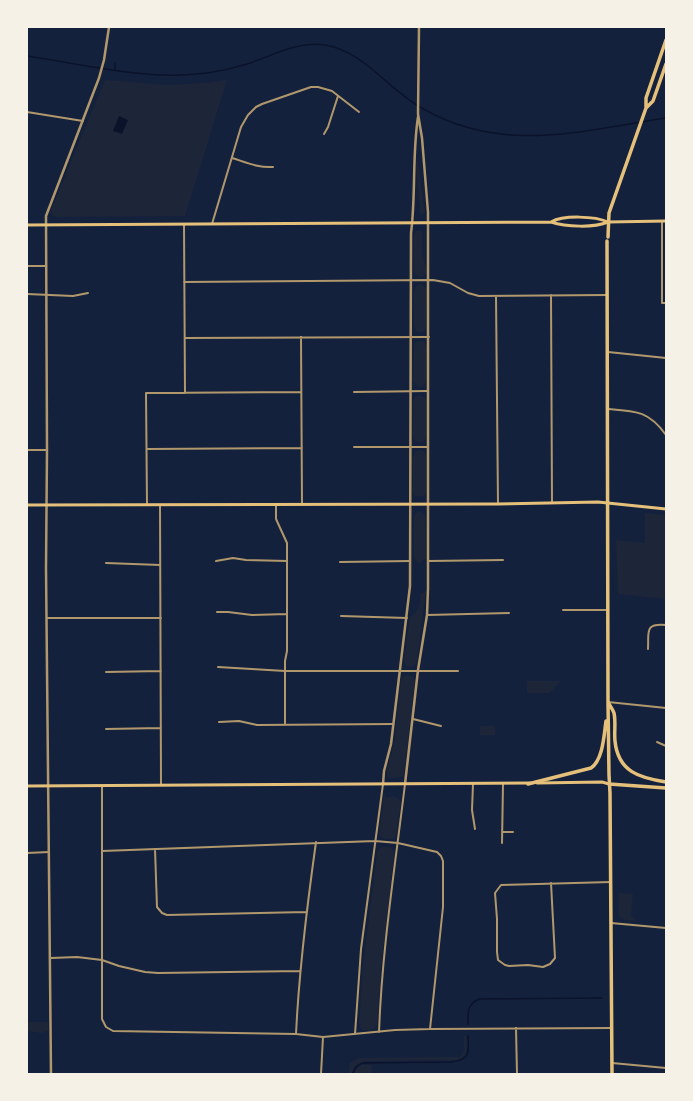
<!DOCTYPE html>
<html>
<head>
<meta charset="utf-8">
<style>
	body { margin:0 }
	#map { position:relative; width:693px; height:1101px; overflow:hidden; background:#14213d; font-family:"Sofia Sans Condensed",sans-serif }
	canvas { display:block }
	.frame { position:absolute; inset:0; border:28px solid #f6f1e7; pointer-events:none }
</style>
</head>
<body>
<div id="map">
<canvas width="693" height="1101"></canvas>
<div class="frame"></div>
</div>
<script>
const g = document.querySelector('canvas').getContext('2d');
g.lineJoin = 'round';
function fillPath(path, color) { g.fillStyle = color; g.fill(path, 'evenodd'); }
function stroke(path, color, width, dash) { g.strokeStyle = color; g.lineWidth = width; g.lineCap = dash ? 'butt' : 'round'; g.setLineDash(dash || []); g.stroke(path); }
fillPath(new Path2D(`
	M105 80 166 85 205 83 227 80 185 216 56 217 52 215 51 210Z
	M418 161 425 213 420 214 416 162Z
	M416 231H422V253L427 271 426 274 422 277 417 276 414 272V235Z
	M420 284 424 286 427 290 426 327C425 332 421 334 416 331L414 326V291L416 286Z
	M418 341H423L427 347 426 381 425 384 420 387 416 385 413 380 414 347 415 343Z
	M419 395 425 397 426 401V437L425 440 420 443 415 441 413 436V401L415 397Z
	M421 450 424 452 426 456V492L424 496H415L413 492V457L416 451Z
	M419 511 425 515 426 559H424L420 564 414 558V516Z
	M645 513 666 515V599L618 594 616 540 645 543Z
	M426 589 417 663 414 666 408 667 405 664 404 660 410 617C420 610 420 604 420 593L422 594Z
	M405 675 413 676 415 682 404 774 403 777 391 778 387 777V770L394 744 401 680Z
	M527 681H561L549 693H527Z
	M480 726H495V735H480Z
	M384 794 386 798 394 796 399 800 401 801 396 835 392 839 383 838 379 835Z
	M381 847C387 846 394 847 394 854L381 967 377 1024 374 1029 365 1030 361 1029 359 1024 363 967 377 852Z
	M618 893 633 894 631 917 635 918V921L623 920 619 916Z
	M27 1022H48V1031L41 1033 27 1031Z
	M464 1036H466C467 1047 468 1058 456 1060L366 1061 356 1065 351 1074H348L350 1063 359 1058 460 1057 464 1051Z
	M361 1065H372L371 1074H354L356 1070Z`), '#1d2539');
fillPath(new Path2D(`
	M119 116 128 120 122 134 113 131Z`), '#0b132b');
stroke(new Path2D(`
	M27 56C87 65 147 81 207 73 221 71 234 68 247 64 272 56 297 41 325 45 363 51 387 88 420 107 501 155 579 131 666 118
	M115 70V63
	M468 1024C468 1013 467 1004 479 999L602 998
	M352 1074 356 1067 362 1063 451 1062C470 1060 469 1053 468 1036`), '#0b132b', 1.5);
stroke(new Path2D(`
	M27 112 83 121
	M324 134 328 127 338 96
	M232 158C245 162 258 168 273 167
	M662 221V303H666
	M184 224 185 393
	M212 224 241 127 248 115 256 107 262 104 311 87H318L332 91 359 112
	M27 266H46
	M184 282 433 280 450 283 468 293 479 296 606 295
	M27 294 73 296 88 293
	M551 295 552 502
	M496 296 498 504
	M301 337 302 504
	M185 338 429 337
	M608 352 666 358
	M354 392 428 391
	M608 409C636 411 649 411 666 435
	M354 447H428
	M147 449 302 448
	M27 450H47
	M276 504V519L287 543V651L285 661V724
	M147 505 146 393 301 392
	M160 505 161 785
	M216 561 233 558 246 560 287 561
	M429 561 503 560
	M340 562 410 561
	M106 563 160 565
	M563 610H607
	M217 612H228L252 615 287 614
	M427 615 509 613
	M341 616 407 618
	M47 618H161
	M648 649C649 632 644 623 666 625
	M218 667 285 671H458
	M106 672 161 671
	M608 702 666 708
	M413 719 441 726
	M219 722 239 721 257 725 393 724
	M106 729 161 728
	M657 742 666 746
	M473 784 472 810 475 829
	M102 786V1019L106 1027 113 1031 296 1034 323 1037 395 1030 430 1029 611 1028
	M502 832H513
	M502 843 503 784
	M155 849 157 907 162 913 167 915 306 912
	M102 851 375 841 398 843 437 852 441 856 443 861V907L430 1029
	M27 853 49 852
	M551 883 555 958 550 964 543 967 528 965 509 966 505 965 498 960 497 952V919L495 893 501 885 611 882
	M611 923 666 928
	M51 958 77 957 102 960 119 966 145 972 158 973 300 971
	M516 1028 517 1074
	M379 1032C382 949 395 867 405 784
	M296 1034C299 970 307 906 316 842
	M355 1034 361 949 383 784
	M612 1063 666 1068
	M321 1074 323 1037`), '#b1986c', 2);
stroke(new Path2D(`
	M383 784 384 771 391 744 410 586 411 233C416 195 412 156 418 117
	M405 784 418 670 427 615 428 589V212L422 138 418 114 419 27
	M51 1074 46 568 47 450 46 216 99 78 104 60 109 27`), '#b1986c', 2.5);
stroke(new Path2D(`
	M551 222C563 215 595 216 608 222
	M27 225 551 222C566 227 594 228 608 222L666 221
	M27 505 498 504 598 502 666 509
	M537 783 602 782 609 784
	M27 786 530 783`), '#e5c07b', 3);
stroke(new Path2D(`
	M646 108 653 101 666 64
	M608 237 609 213 646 108V98L666 40
	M607 241 608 702 609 775 610 793 612 1074
	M608 702C610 706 613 710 614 713 616 722 614 732 615 741 618 772 640 778 666 782
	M528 784 591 768C603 760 604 735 606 721
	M609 784 666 788`), '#e5c07b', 3.5);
</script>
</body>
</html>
